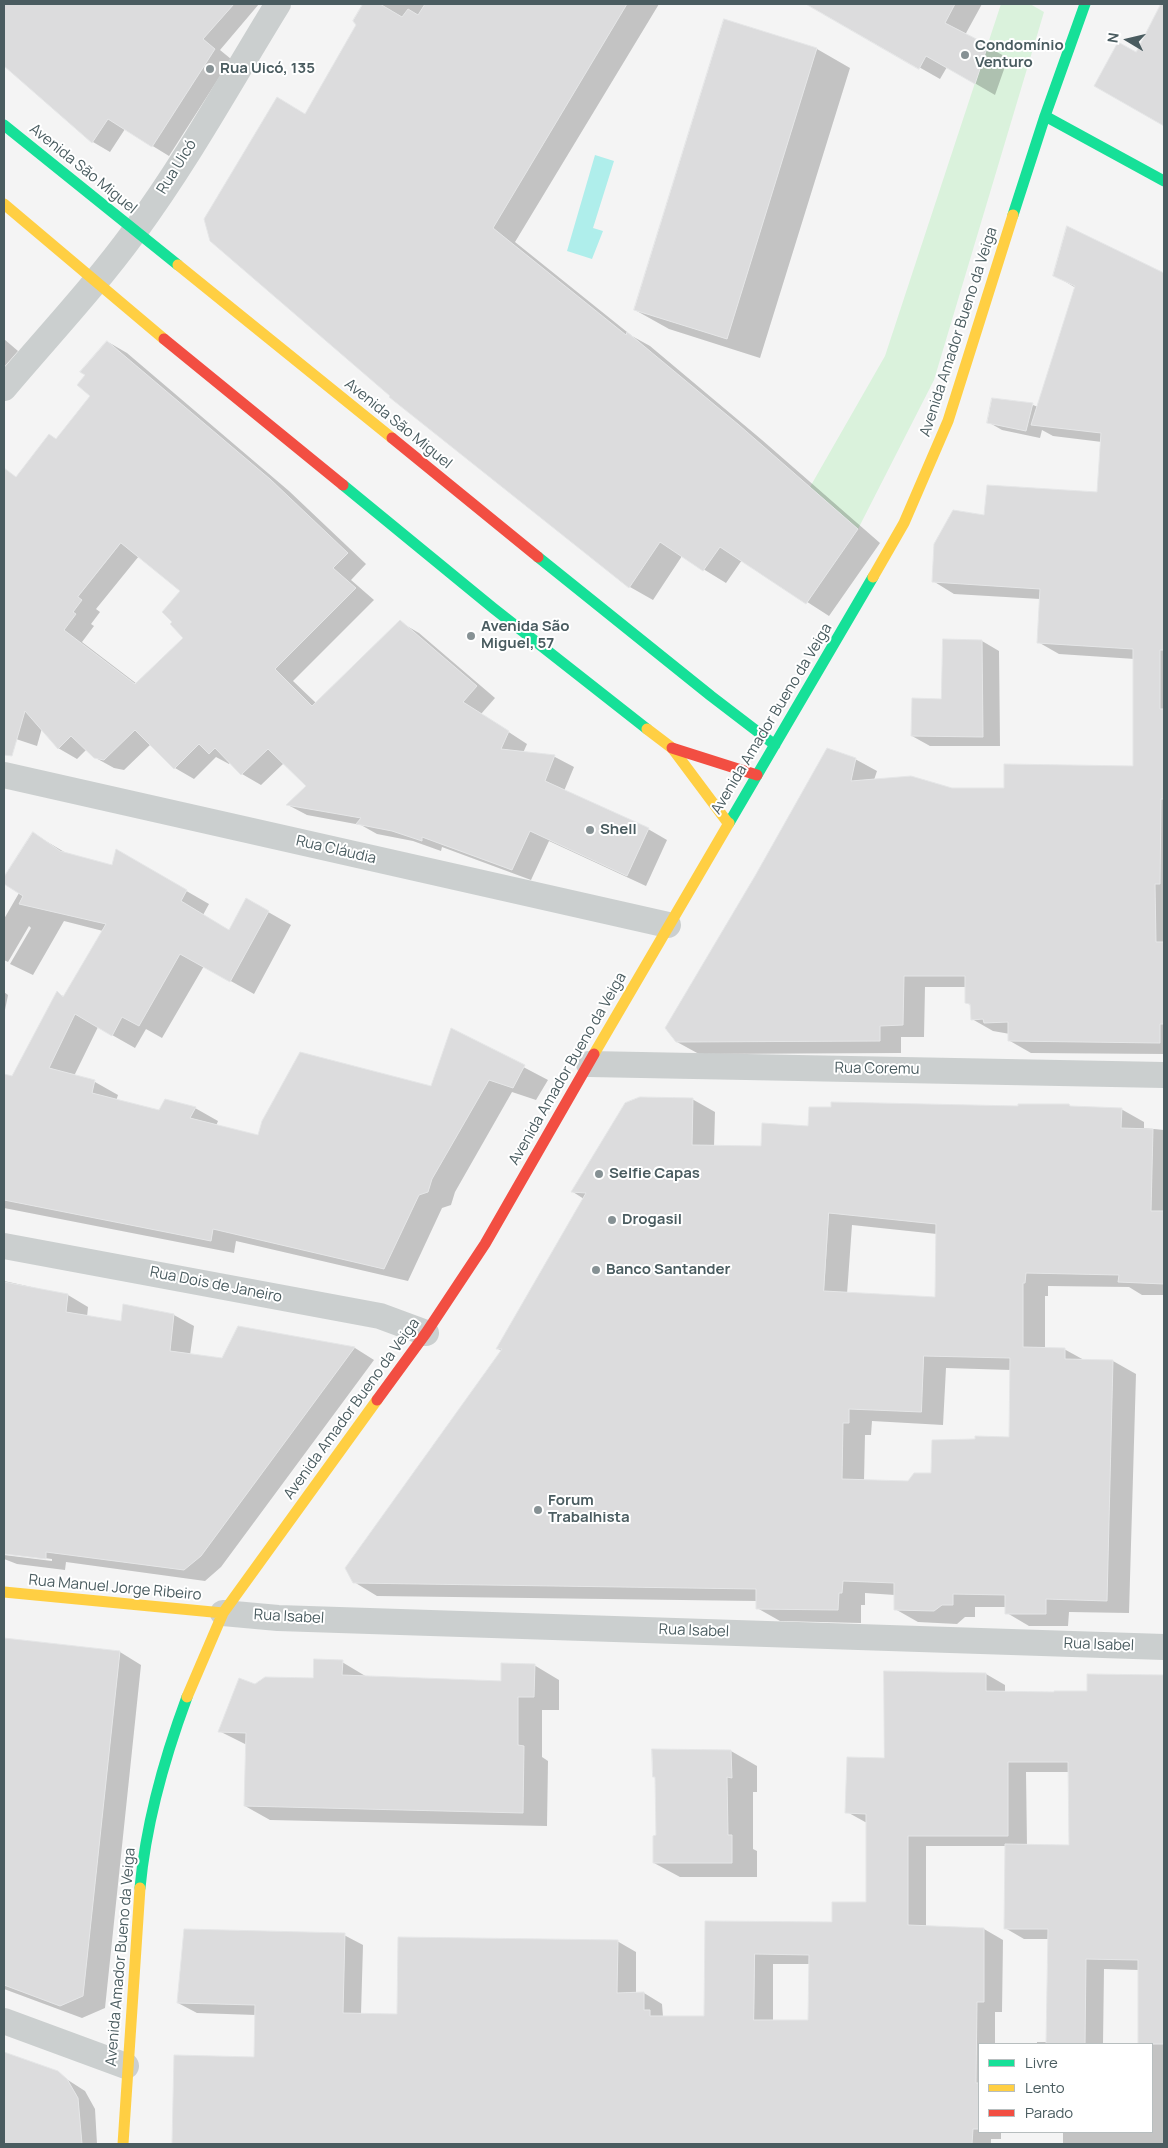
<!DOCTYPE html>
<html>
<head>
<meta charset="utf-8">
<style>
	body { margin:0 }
	#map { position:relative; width:1168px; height:2148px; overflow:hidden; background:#f4f4f4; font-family:Manrope,sans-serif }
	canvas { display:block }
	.frame { position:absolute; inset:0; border:5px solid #4a5c60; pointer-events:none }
	.legend { position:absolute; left:978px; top:2043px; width:175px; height:90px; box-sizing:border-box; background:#fff; border:1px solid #b7bebf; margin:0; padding:6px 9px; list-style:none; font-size:15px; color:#4a5c60 }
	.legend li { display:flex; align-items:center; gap:10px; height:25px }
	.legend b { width:25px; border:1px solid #b7bebf }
	.north { position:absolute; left:1103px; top:15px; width:50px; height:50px; -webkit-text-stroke:4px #fff; paint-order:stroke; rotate:279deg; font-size:14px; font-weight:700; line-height:20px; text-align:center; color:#4a5c60 }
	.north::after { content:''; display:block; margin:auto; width:18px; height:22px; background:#4a5c60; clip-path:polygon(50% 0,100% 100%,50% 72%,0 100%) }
</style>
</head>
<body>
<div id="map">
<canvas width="1168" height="2148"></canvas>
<div class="frame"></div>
<ul class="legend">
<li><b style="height:6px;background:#16e098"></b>Livre</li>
<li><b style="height:6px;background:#ffcf43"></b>Lento</li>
<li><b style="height:6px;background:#f24e42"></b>Parado</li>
</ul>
<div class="north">N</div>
</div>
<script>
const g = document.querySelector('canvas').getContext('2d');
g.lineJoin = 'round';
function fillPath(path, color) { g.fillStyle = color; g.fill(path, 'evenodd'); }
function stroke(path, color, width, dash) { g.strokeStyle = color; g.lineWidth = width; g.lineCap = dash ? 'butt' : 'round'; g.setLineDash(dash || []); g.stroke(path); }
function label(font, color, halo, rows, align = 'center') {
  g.font = font + ' Manrope,sans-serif'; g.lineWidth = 4; g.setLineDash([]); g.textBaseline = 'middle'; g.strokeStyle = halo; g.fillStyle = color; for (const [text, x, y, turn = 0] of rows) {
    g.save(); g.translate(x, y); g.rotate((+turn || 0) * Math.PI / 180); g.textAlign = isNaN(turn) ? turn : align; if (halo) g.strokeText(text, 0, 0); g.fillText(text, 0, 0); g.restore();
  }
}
fillPath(new Path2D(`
	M1001 4H1030L1044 12 934 380 858 529 810 487 885 356Z`), '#daf2dc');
fillPath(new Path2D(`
	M595 155 614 161 593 228 603 231 592 259 567 251Z`), '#afeeeb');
fillPath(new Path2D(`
	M4 4H259L220 50 231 59 169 156 125 129 110 152 93 142 4 65Z
	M365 4H659L515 242 632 336 650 346 762 440 880 543 829 616 742 560 726 583 682 556 653 600 630 587 391 397 306 115 357 25 354 21Z
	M808 4H982L965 35 1008 58 995 95 947 67 940 79Z
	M1162 4H1164V124L1095 85 1137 54Z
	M817 49 850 68 760 358 669 329 635 310Z
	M1068 228 1164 274V1054L1031 1053 1010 1041V1034L993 1031 972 1019 971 1005 966 1003V987H925L924 1037H901V1053L699 1054 677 1042 855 759 877 771 874 780 952 790 1006 789 1134 767 1135 659 1059 654 1038 642 1040 599 954 594 933 581 985 516 1098 493 1102 442 1053 436 1042 430 1040 438 1002 430 988 422 1033 405 1038 407 1076 288 1054 275Z
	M4 339 18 351 4 367Z
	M108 342 127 353 289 491 366 564 351 580 374 600 293 681 316 703 400 622 419 633 495 698 481 714 527 744 523 753 555 757 574 767 564 791 648 829 667 840 646 886 549 841 531 880 442 847 441 851 413 841 377 834 361 825 307 815 288 805 307 786 284 763 261 785 242 774 230 762 229 764 216 757 194 779 175 768 151 744 124 770 114 768 94 757 87 749 77 759 58 748 42 728 37 746 4 735V491L14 478 16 479 56 439 92 396ZM139 556 182 591 185 638 137 684 82 642 94 626 91 624 100 612 96 609Z
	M982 641 999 651 1000 746H930L912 736 943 700Z
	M34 834 66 853 113 866 117 851 209 904 203 915 229 931 247 900 291 925 254 994 204 966 162 1038 146 1029 135 1048 98 1027 74 1076 95 1082 118 1095 116 1101 160 1112 195 1108 218 1121 216 1126 259 1137 432 1087 451 1029 548 1080 536 1100 512 1092 455 1192 451 1205 442 1208 408 1281 236 1241 234 1253 4 1208V1075L13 1077 57 993 65 997 103 931 64 921 33 975 10 964 31 928 29 926 8 962 4 960V919L19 893 4 883V879Z
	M4 992 8 995 4 1015Z
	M692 1099 715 1112 714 1147H762L810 1127 1073 1108 1121 1109 1144 1122V1128L1164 1130V1295H1142L1129 1287 1048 1286V1296H1045V1349H1064L1084 1360 1113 1361 1136 1374 1129 1613 1069 1612 1068 1626H1029L1007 1613V1607H975V1617H965L957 1624 918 1622 895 1609V1595L865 1593V1605H861V1623L780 1621 757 1608V1601L377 1596 354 1582 502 1351 498 1349 584 1199 573 1192ZM852 1225 937 1234V1298L847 1294ZM946 1368 1011 1370 1010 1438 932 1475 908 1482 864 1481 865 1435H871L872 1421 943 1425Z
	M4 1281 68 1295 88 1307 87 1317 122 1323 174 1315 194 1326 190 1355 223 1359 239 1327 355 1348 374 1360 221 1567 205 1581 66 1562 65 1570 17 1564 4 1559V1555L52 1561V1559L4 1553Z
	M4 1640 120 1652 141 1665 105 2008 82 2018 4 1989Z
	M342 1662 367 1677 503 1682 534 1665 559 1680V1710H542V1757L548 1761 547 1826 270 1820 245 1806 247 1745 219 1731 255 1685 314 1679Z
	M986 1674 1005 1685V1692H1088V1675L1164 1676V2144H1063V2132H1152V2044H1139V1970L1104 1969 1103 2044H1037V2042H1047L1049 1939H1024L1005 1928 1007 1846H926V1927L984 1929 1003 1940 1002 2012H995V2044H979V2132H1001V2139H991V2144H173L175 2057 255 2059 256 2015 197 2013 178 2003 344 1935 363 1945 361 2014 398 2015 617 1941 636 1952V1993H644L662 2004 663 2017H705L706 1923 833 1924 867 1904V1823L847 1812 885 1759ZM1026 1772H1070L1071 1847 1027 1846ZM773 1964H810L809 2022 773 2021Z
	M731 1751 757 1766V1792H753V1849L757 1851V1877H680L654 1863 657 1836V1778L654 1777Z
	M4 2053 57 2073 85 2091 95 2109 97 2144H4Z`), '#0003');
const building = new Path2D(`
	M4 4H234L203 39 215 49 152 147 108 119 92 143 4 66Z
	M363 4H380L402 17 408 9 418 15 425 4H627L493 228 626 335 627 332 739 425 858 529 806 604 720 547 703 571 660 542 629 588 389 397 390 396 210 241 204 219 277 97 305 114 356 25 353 21Z
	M806 4H955L945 23 988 45 975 84 926 56 919 69Z
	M1161 4H1164V126L1094 86 1118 42 1136 52Z
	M724 19 817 48 727 339 634 310Z
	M1067 226 1164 273V650H1160V709H1164V799H1161L1160 884H1155L1156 942H1164V1024H1160V1043L1008 1041V1022L984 1023 983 1019 971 1020 970 1004 965 1003V976H904L903 1025 880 1026V1041L676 1042 665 1028 755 876 827 748 856 758 851 781 911 776 952 788H1004V764L1133 766V649L1037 643 1040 589 932 582 934 544 953 510 984 515 987 485 1097 492 1101 433 1031 425 1075 286 1053 276Z
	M107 341 270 479 348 553 333 568 356 588 275 669 312 706 400 620 477 686 463 702 509 731 501 749 555 755 545 781 649 828 627 876 530 831 512 870 422 837V841L392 831 356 824 361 818 286 805 306 786 268 749 241 775 215 748 209 754 199 744 174 769 135 730 104 760 94 758 71 736 58 749 25 711 12 756 4 755V468L16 477 49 434 56 439 90 396 77 385 85 375 80 372ZM121 543 180 591 162 612 172 622 170 624 183 638 135 684 64 630 76 614 73 612 82 600 78 597Z
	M992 398 1033 403 1026 431 987 423Z
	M943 639 982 640 983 737 911 736 912 698 941 699Z
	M33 832 60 851 112 865 116 849 187 890 181 901 229 930 246 898 269 911 230 982 180 954 139 1026 122 1017 112 1036 75 1014 49 1068 95 1080 92 1093 159 1110 165 1099 196 1107 190 1118 258 1135 262 1121 300 1052 431 1086 451 1028 525 1065 513 1088 489 1080 432 1179 428 1192 419 1195 384 1269 213 1229 211 1241 4 1200V1074L12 1076 57 991 63 997 106 924 19 904 23 896 4 884V877Z
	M640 1097 693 1098 692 1145 761 1146 762 1123 808 1126 809 1107H831V1102L1018 1106V1104H1069L1070 1106 1122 1108 1121 1128 1153 1129 1151 1211H1164V1284L1118 1282 1119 1275 1026 1273 1025 1283H1023V1347L1065 1348V1359L1113 1360 1107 1601 1046 1599V1614H1005V1595L953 1594V1605H942L934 1611 894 1610V1583L843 1581 842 1593H839L838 1610 756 1609V1589L353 1583 345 1568 502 1349H496L586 1193 571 1192 625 1103ZM829 1213 936 1224 935 1297 824 1291ZM924 1356 1010 1358 1009 1437 975 1436V1439L932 1440 931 1473H914L908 1481 842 1479 843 1423H849V1409L921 1412Z
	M4 1282 68 1294 66 1312 121 1321 123 1304 174 1314 170 1351 222 1358 238 1326 355 1347 201 1556 184 1570 46 1552V1559L4 1554Z
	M4 1638 120 1651 83 1996 60 2006 4 1985Z
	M314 1659 343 1660 342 1675 501 1681V1663L535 1664 534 1697H518V1745L524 1746 523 1813 244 1806 246 1733 218 1732 239 1678 255 1684 265 1677 313 1678Z
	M884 1671 986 1673V1691L1054 1692V1691H1087V1674L1164 1675V2044H1138V1960L1086 1959 1085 2044H1046L1048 1929H1004L1005 1844 1069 1845 1068 1762H1008V1836H908V1925L984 1928V2002H977L976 2083H979V2129H973L972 2144H172L174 2055 254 2057 255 2005 177 2003 184 1929 345 1933 343 2013 397 2014 398 1937 618 1940 617 1993 644 1992V2010H650V2016H704L705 1921 832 1922V1902H866V1814L845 1813 847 1757 884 1758ZM755 1954 809 1955 808 2020H754Z
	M652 1749 731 1750 732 1778 727 1777 728 1835H732V1863H653V1836L656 1835 655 1777H653Z
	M4 2052 58 2071 67 2079 78 2098 82 2144H4Z`);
fillPath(building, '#dcdcdd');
stroke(building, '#e5e6e7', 1);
stroke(new Path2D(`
	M4 388C48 336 95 286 135 231 188 159 231 80 278 4
	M4 775 668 925
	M589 1064 1164 1075
	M4 1246 380 1316 426 1333
	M223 1613 278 1618 1164 1647
	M4 2021 126 2066`), '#cbcfcf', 26);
stroke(new Path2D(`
	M1045 116 1164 181
	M4 125 178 265
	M1013 215 1045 116 1085 4
	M343 485 493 608 647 729
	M538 557 711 696 775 745
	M729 823 873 577
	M140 1888C146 1822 164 1759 187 1697`), '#16e098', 11);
stroke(new Path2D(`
	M4 204 164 339
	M178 265 392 438
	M873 577 904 523 948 421 1013 215
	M647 729 672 748 728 823
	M594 1054 729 823
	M4 1592 223 1613
	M187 1697 223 1613 377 1400
	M123 2144 140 1888`), '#ffcf43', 11);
stroke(new Path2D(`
	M164 339 343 485
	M392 438 538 557
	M672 748 757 775
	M377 1400 426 1333 485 1244 594 1054`), '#f24e42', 11);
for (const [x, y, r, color] of [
	[965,55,5,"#869194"],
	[210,69,5,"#869194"],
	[471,636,5,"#869194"],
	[590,830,5,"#869194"],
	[599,1174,5,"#869194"],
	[612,1220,5,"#869194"],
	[596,1270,5,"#869194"],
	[538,1510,5,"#869194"]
]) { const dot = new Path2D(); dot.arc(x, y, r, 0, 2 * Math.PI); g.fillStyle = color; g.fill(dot); stroke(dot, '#fff', 2); }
label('bold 15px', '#4a5c60', '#fff', [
	["Condomínio",975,46],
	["Venturo",975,63],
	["Rua Uicó, 135",220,69],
	["Avenida São",481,627],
	["Miguel, 57",481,644],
	["Shell",600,830],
	["Selfie Capas",609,1174],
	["Drogasil",622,1220],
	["Banco Santander",606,1270],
	["Forum",548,1501],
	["Trabalhista",548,1518]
], 'left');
label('15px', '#4a5c60', '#fff', [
	["Rua Uicó",177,167,-58],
	["Avenida São Miguel",83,169,39],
	["Avenida Amador Bueno da Veiga",959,332,-72],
	["Avenida São Miguel",398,424,39],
	["Avenida Amador Bueno da Veiga",772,719,-59],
	["Rua Cláudia",336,850,13],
	["Avenida Amador Bueno da Veiga",568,1069,-60],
	["Rua Coremu",877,1069,1],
	["Rua Dois de Janeiro",216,1285,11],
	["Avenida Amador Bueno da Veiga",352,1409,-54],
	["Rua Manuel Jorge Ribeiro",115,1588,5],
	["Rua Isabel",289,1617,3],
	["Rua Isabel",694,1631,2],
	["Rua Isabel",1099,1645,2],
	["Avenida Amador Bueno da Veiga",121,1957,-85]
]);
</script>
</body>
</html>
